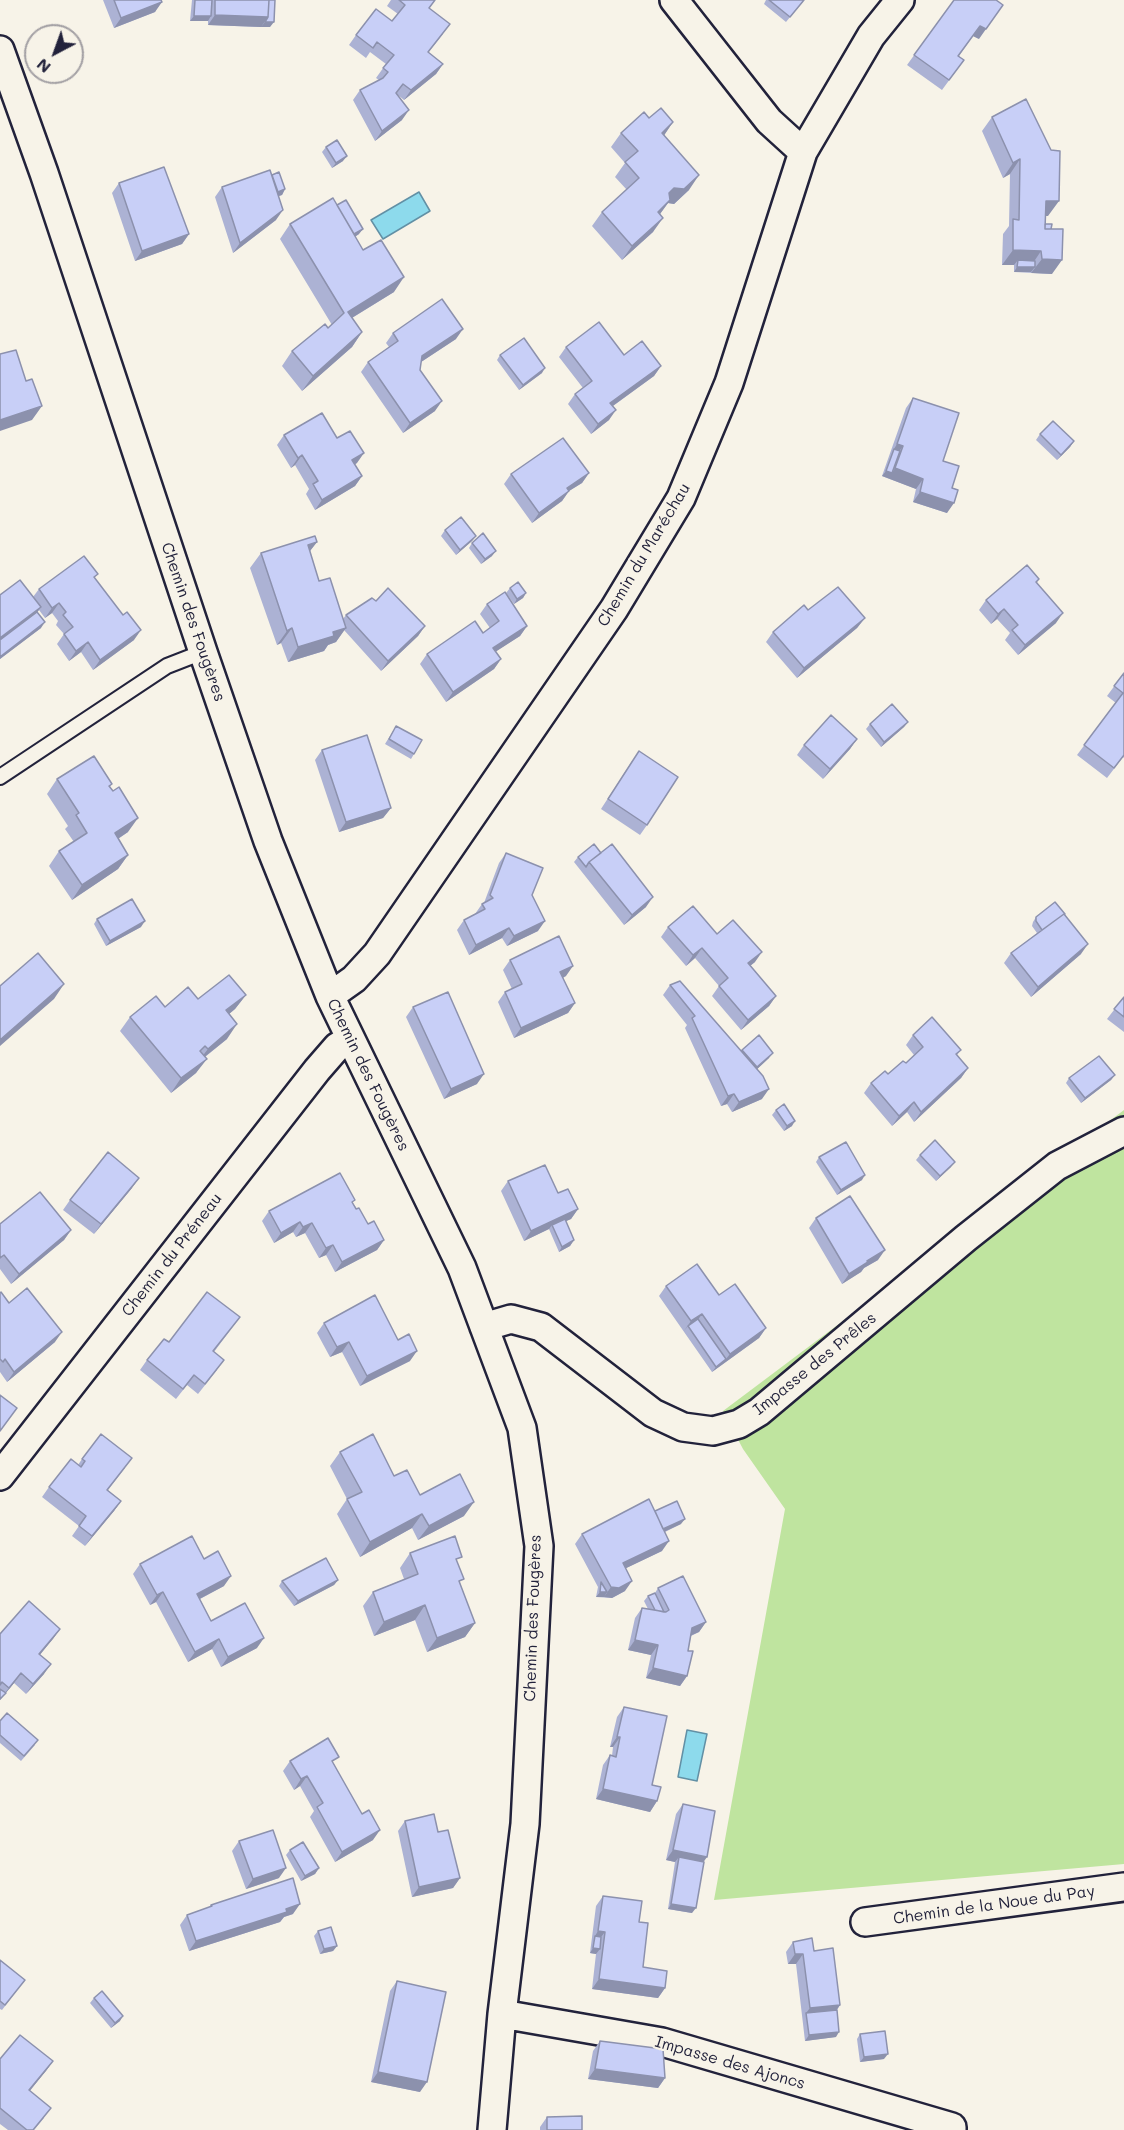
<!DOCTYPE html>
<html>
<head>
<meta charset="utf-8">
<style>
	body { margin:0 }
	#map { position:relative; width:1124px; height:2130px; overflow:hidden; background:#f7f3e8; font-family:Mali,sans-serif }
	canvas { display:block }
	.north { position:absolute; left:24px; top:24px; width:60px; height:60px; box-sizing:border-box; background:#f7f3e8; border:2px solid #a29fa3; border-radius:50%; rotate:221deg; font-size:16px; font-weight:700; line-height:24px; text-align:center; color:#22223b }
	.north::after { content:''; display:block; margin:auto; width:21px; height:27px; background:#22223b; clip-path:polygon(50% 0,100% 100%,50% 72%,0 100%) }
</style>
</head>
<body>
<div id="map">
<canvas width="1124" height="2130"></canvas>
<div class="north">N</div>
</div>
<script>
const g = document.querySelector('canvas').getContext('2d');
g.lineJoin = 'round';
function fillPath(path, color) { g.fillStyle = color; g.fill(path, 'evenodd'); }
function stroke(path, color, width, dash) { g.strokeStyle = color; g.lineWidth = width; g.lineCap = dash ? 'butt' : 'round'; g.setLineDash(dash || []); g.stroke(path); }
function label(font, color, halo, rows, align = 'center') {
  g.font = font + ' Mali,sans-serif'; g.lineWidth = 4.5; g.setLineDash([]); g.textBaseline = 'middle'; g.strokeStyle = halo; g.fillStyle = color; for (const [text, x, y, turn = 0] of rows) {
    g.save(); g.translate(x, y); g.rotate((+turn || 0) * Math.PI / 180); g.textAlign = isNaN(turn) ? turn : align; if (halo) g.strokeText(text, 0, 0); g.fillText(text, 0, 0); g.restore();
  }
}
fillPath(new Path2D(`
	M1124 1110V1864L714 1900 785 1509 743 1449 723 1411Z`), '#bfe49f');
const water = new Path2D(`
	M419 192 430 211 383 239 371 220Z
	M687 1730 707 1734 697 1781 678 1777Z`);
fillPath(water, '#8ddaec');
stroke(water, '#6290a5', 1.5);
const lane = new Path2D(`
	M0 777 167 666 203 652`);
const street = new Path2D(`
	M674 0 769 121 803 152
	M0 50 44 173 203 652 268 841 330 996 462 1268 522 1428 539 1546 525 1824 502 2014 492 2130
	M330 996 354 979 377 954 614 609 681 498 729 383 803 152 871 36 900 0
	M484 1327 511 1319 541 1327 653 1413 683 1427 713 1431 739 1424 759 1412 966 1238 1057 1166 1124 1131
	M0 1476 317 1070 337 1047 350 1039
	M865 1922 1124 1887
	M502 2014 662 2042 952 2127V2130`);
stroke(lane, '#22223b', 18);
stroke(street, '#22223b', 32);
stroke(lane, '#f7f3e8', 14);
stroke(street, '#f7f3e8', 27);
fillPath(new Path2D(`
	M103 0H161L155 12 114 28Z
	M192 0H275L270 27H261L208 25V21H190Z
	M391 0H435L429 8 443 34 428 53 443 64 436 74 404 100 398 95 402 120 375 141 353 100 360 90 379 80 376 78 386 64 370 52 366 58 349 45 356 35 392 21 398 14 387 6Z
	M766 0H804L786 22 764 4Z
	M954 0 979 39 973 36 959 56 964 60 942 90 907 65Z
	M1026 99 1048 216H1046L1045 224 1052 274 1014 272V265H1002L1003 234 1009 226 1010 174 1003 178 982 131 992 117Z
	M649 118 673 122 664 135 689 190 674 204 668 203 660 214 653 232 622 260 592 226 602 212 627 190 615 177 625 163 611 147 621 133Z
	M326 147 343 161 332 168 322 152Z
	M272 175 285 189 282 195 279 196 276 220 233 253 215 197 222 187Z
	M119 183 189 234 182 244 135 261 112 193Z
	M337 205 359 234 355 237 363 250 394 292 352 318 362 332 352 347 302 391 282 366 292 351 328 328 332 325 280 239 290 224Z
	M393 333 456 339 421 362 420 370 435 411 403 433 361 372 368 362 389 347 386 343Z
	M566 347 624 355 661 366 654 376 613 406 609 420 591 434 568 404 575 394 583 388 559 357Z
	M500 355 542 373 519 390 497 360Z
	M913 398 943 461 952 488 947 513 913 502 916 489 882 476 906 408Z
	M1040 434 1074 441 1070 447 1057 460 1036 440Z
	M284 435 337 438 357 463 355 464 362 476 355 486 315 510 306 494 309 489 295 465 291 468 277 445Z
	M589 473 582 483 569 491 562 501 532 523 504 484 511 474Z
	M445 530 476 536 472 541 456 555 441 536Z
	M317 542 310 551 319 581 343 619 346 615 376 601 425 626 418 636 381 671 344 630 336 642 328 645 324 651 288 662 281 643 277 645 250 568 261 553Z
	M472 543 492 556 481 564 469 548Z
	M98 574 94 578 134 640 93 670 81 652 69 661 57 644 64 634 56 625 58 621 52 613 45 618 39 610 37 612 41 628 0 659V595L33 597 39 589Z
	M1039 579 1037 582 1056 623 1018 655 1005 640 1010 633 997 619 991 624 979 610 986 600Z
	M510 588 526 593 523 598 514 604 506 593Z
	M487 604 527 626 520 636 496 651 501 659 494 669 446 702 420 664 427 654 483 633 490 628 480 614Z
	M808 610 865 618 857 628 797 678 766 642 773 632Z
	M1124 673V758L1123 757 1107 778 1077 755 1116 703 1107 696Z
	M908 722 904 727 881 747 866 729 870 724Z
	M393 731 414 754 411 759 385 744Z
	M857 739 850 749 823 779 797 755 804 745Z
	M322 750 391 808 383 818 339 832 315 760Z
	M632 761 647 825 640 835 601 809Z
	M57 779 112 784 110 787 128 832 118 839 128 855 118 869 72 900 49 866 59 851 74 842 65 829 68 826 47 794Z
	M506 853 532 895 538 931 507 946 502 938 469 955 457 930 464 920 475 914 482 904 484 903 499 863Z
	M601 853 646 907 624 925 574 862 578 857Z
	M1036 917 1081 954 1031 997 1004 963 1011 953 1037 933 1032 926 1033 922Z
	M97 919 141 927 106 946 94 924Z
	M668 927 717 934 755 962 750 966 776 996 769 1006 741 1030 712 996 719 986 695 958 686 966 661 937Z
	M510 960 566 976 563 978 575 1003 568 1013 514 1038 498 1002 505 992 512 989 503 970Z
	M670 985 741 1051 759 1035 769 1058 757 1069 762 1099 732 1112 727 1104 721 1106 685 1028 687 1025 663 995Z
	M246 995 235 1009 229 1014 227 1039 205 1057 196 1073 171 1093 120 1031 130 1017 198 999Z
	M1124 997V1032L1107 1019Z
	M413 1007 477 1084 444 1099 406 1017Z
	M913 1035 961 1050 957 1055 968 1068 961 1078 914 1122 907 1112 892 1126 864 1093 871 1083 906 1063 914 1055 906 1045Z
	M1115 1075 1111 1080 1081 1103 1066 1083 1069 1078Z
	M776 1110 792 1126 784 1131 772 1115Z
	M920 1155 951 1167 936 1181 916 1160Z
	M819 1157 862 1180 837 1195 816 1162Z
	M508 1181 558 1193 578 1209 571 1219 566 1221 574 1240 570 1246 559 1252 549 1229 524 1241 501 1191Z
	M132 1188 94 1234 63 1210 70 1200Z
	M353 1203 368 1224 384 1240 377 1250 335 1272 326 1255 319 1258 305 1233 296 1237 293 1232 274 1243 262 1221 269 1211Z
	M816 1218 878 1260 864 1268 861 1272 842 1284 809 1228Z
	M0 1224 71 1230 64 1240 11 1284 0 1269Z
	M666 1286 719 1295 766 1328 759 1338 712 1372 659 1296Z
	M0 1293 9 1303 55 1342 7 1382 0 1372Z
	M240 1317 214 1352 217 1370 198 1394 187 1385 176 1399 140 1370 147 1360 169 1342Z
	M324 1323 398 1340 410 1361 360 1386 342 1352 330 1357 317 1333Z
	M340 1452 394 1476 420 1495 464 1516 418 1540 412 1528 360 1557 337 1514 347 1499 330 1466Z
	M82 1459 125 1468 108 1490 121 1501 114 1511 85 1546 72 1536 79 1526 42 1497 49 1487 78 1465Z
	M655 1511 681 1524 665 1532 662 1551 626 1568 625 1591 612 1598 596 1597 598 1587 575 1544 582 1534Z
	M410 1553 458 1563 460 1583 475 1623 465 1637 427 1652 415 1620 374 1636 363 1606 373 1592 404 1579 400 1568Z
	M204 1559 224 1586 200 1599 211 1621 257 1648 221 1667 212 1649 188 1662 156 1602 150 1605 133 1574 140 1564Z
	M338 1580 334 1585 294 1606 279 1586 282 1581Z
	M658 1588 706 1622 699 1632 691 1636 688 1651 687 1676 680 1686 646 1678 651 1655 628 1650 635 1618 642 1608 648 1609 644 1601 648 1596 655 1593Z
	M60 1629 40 1655 44 1674 26 1694 14 1683 0 1700V1634Z
	M624 1707 652 1785 657 1801 650 1812 596 1799 603 1765 610 1755 612 1756 613 1747H610L617 1717Z
	M0 1721 35 1745 21 1761 0 1743Z
	M290 1761 334 1764 373 1840 335 1862 310 1817 314 1811 300 1786 294 1790 283 1771Z
	M683 1804 704 1862 692 1913 668 1909 675 1862 666 1860 676 1814Z
	M405 1821 438 1832 460 1878 453 1888 412 1897 398 1831Z
	M239 1841 279 1878 246 1889 232 1851Z
	M290 1850 319 1868 315 1874 301 1881 286 1855Z
	M603 1896 639 1922 643 1967 665 1988 658 1998 592 1989 596 1954 590 1953 596 1906Z
	M211 1905 293 1914 284 1917 280 1922 189 1951 180 1925 187 1915 209 1907Z
	M318 1931 337 1946 333 1951 320 1954 314 1936Z
	M793 1942 814 1951 840 2005 837 2010 836 2037 805 2041 796 1964H788L786 1952Z
	M0 1960 25 1980 2 2010 0 2009Z
	M397 1981 420 2092 371 2082 390 1991Z
	M94 1998 120 2021 111 2028 90 2003Z
	M860 2034 884 2059 860 2062 857 2039Z
	M600 2041 665 2078 658 2088 588 2079 593 2051Z
	M0 2059 53 2061 30 2091 44 2118 34 2130H8L0 2124Z
	M547 2117 582 2130H540V2127Z`), '#acb2d4');
fillPath(new Path2D(`
	M162 2 155 12 114 28 121 18Z
	M1003 5 979 39 973 36 980 26Z
	M215 15 268 17 261 27 208 25Z
	M194 16H211L208 21H190Z
	M265 22H274L270 27H261Z
	M443 64 436 74 404 100 411 90Z
	M409 110 402 120 375 141 382 131Z
	M673 122 663 137 662 133Z
	M347 156 343 161 332 168 336 163Z
	M1020 159 1010 174 1003 178 1013 163Z
	M699 175 689 190 674 204 668 203 660 214 648 226 669 193 674 188Z
	M285 189 282 195 269 199 273 194Z
	M1046 201H1059L1048 216H1036Z
	M283 210 276 220 233 253 240 243Z
	M663 218 653 232 622 260 632 246Z
	M363 229 359 234 342 245 345 240Z
	M189 234 182 244 135 261 142 251Z
	M1013 250 1041 251 1031 266 1018 260 1014 265H1002Z
	M1042 259 1062 260 1052 274 1031 273Z
	M1017 267H1035L1031 272H1014Z
	M404 277 394 292 337 327 348 312Z
	M463 329 456 339 415 366 422 356Z
	M362 332 352 347 302 391 313 376Z
	M661 366 654 376 603 413 610 403Z
	M545 368 542 373 519 390 523 385Z
	M442 401 435 411 403 433 410 423Z
	M42 406 32 420 0 431V420Z
	M616 410 609 420 591 434 598 424Z
	M1074 441 1070 447 1057 460 1061 455Z
	M897 444 903 446 896 456 894 449Z
	M364 453 357 463 345 470 352 460Z
	M302 455 295 465 291 468 298 458Z
	M895 468 923 479 916 489 882 476 886 471 892 473Z
	M589 473 582 483 569 491 562 501 532 523 539 513 567 488Z
	M362 476 355 486 315 510 322 500Z
	M920 492 954 503 947 513 913 502Z
	M476 536 472 541 456 555 460 550Z
	M317 542 306 556 308 545Z
	M496 551 492 556 481 564 485 559Z
	M526 593 523 598 514 604 517 599Z
	M59 603 52 613 45 618 52 608Z
	M41 607 34 617 0 643V638Z
	M1004 609 997 619 991 624 998 614Z
	M1063 613 1056 623 1018 655 1025 645Z
	M865 618 857 628 797 678 804 668Z
	M45 622 41 628 0 659V657Z
	M425 626 418 636 381 671 388 661Z
	M527 626 520 636 486 658 493 648Z
	M292 628 281 643 277 645 287 631Z
	M346 628 336 642 328 645 324 651 288 662 298 647 333 632Z
	M141 630 134 640 93 670 100 660Z
	M88 642 81 652 69 661 76 651Z
	M501 659 494 669 446 702 453 692Z
	M908 722 904 727 881 747 884 742Z
	M857 739 850 749 823 779 830 769Z
	M391 808 383 818 339 832 346 822Z
	M138 818 128 832 104 848 115 833Z
	M128 855 118 869 72 900 82 885Z
	M653 897 646 907 624 925 632 915Z
	M145 921 141 927 106 946 110 941Z
	M545 921 538 931 507 946 514 936Z
	M509 928 502 938 469 955 476 945Z
	M1088 944 1081 954 1031 997 1038 987Z
	M702 948 695 958 686 966 693 955Z
	M762 952 755 962 741 973 748 963Z
	M573 966 566 976 553 982 560 972Z
	M64 984 54 999 0 1046V1040Z
	M246 995 235 1009 216 1025 226 1010Z
	M776 996 769 1006 741 1030 748 1020Z
	M575 1003 568 1013 514 1038 521 1028Z
	M237 1024 227 1039 197 1063 208 1049Z
	M773 1053 769 1058 753 1073 757 1067Z
	M207 1059 196 1073 171 1093 181 1078Z
	M968 1068 961 1078 914 1122 921 1112Z
	M484 1074 477 1084 444 1099 451 1089Z
	M1115 1075 1111 1080 1081 1103 1085 1098Z
	M769 1089 762 1099 732 1112 739 1102Z
	M734 1094 727 1104 721 1106 728 1096Z
	M914 1102 907 1112 892 1126 899 1116Z
	M795 1121 792 1126 784 1131 787 1126Z
	M955 1162 951 1167 936 1181 940 1176Z
	M865 1175 862 1180 837 1195 841 1190Z
	M139 1178 132 1188 94 1234 101 1224Z
	M578 1209 571 1219 553 1227 552 1225 549 1229 524 1241 531 1231Z
	M300 1222 293 1232 274 1243 281 1233Z
	M312 1223 305 1233 296 1237 303 1227Z
	M71 1230 64 1240 11 1284 19 1274Z
	M384 1240 377 1250 335 1272 342 1262Z
	M574 1240 570 1246 559 1252 562 1247Z
	M333 1245 326 1255 319 1258 326 1248Z
	M885 1250 878 1260 864 1268 861 1272 842 1284 849 1274 867 1261Z
	M702 1314 695 1324 688 1326 684 1331 691 1321Z
	M766 1328 759 1338 712 1372 716 1367 726 1359 730 1354Z
	M62 1332 55 1342 7 1382 14 1372Z
	M349 1342 342 1352 330 1357 337 1347Z
	M417 1351 410 1361 360 1386 367 1376Z
	M121 1501 114 1511 85 1546 92 1536Z
	M474 1502 464 1516 418 1540 429 1526Z
	M422 1514 412 1528 360 1557 370 1542Z
	M685 1519 681 1524 655 1536 659 1531Z
	M669 1541 662 1551 616 1573 623 1563Z
	M231 1576 224 1586 190 1604 197 1594Z
	M338 1580 334 1585 294 1606 298 1601Z
	M632 1581 625 1591 612 1598 604 1597 611 1587Z
	M163 1592 156 1602 150 1605 157 1595Z
	M600 1592H607L604 1597H596Z
	M425 1605 415 1620 374 1636 384 1622Z
	M706 1622 699 1632 685 1638 692 1628Z
	M475 1623 465 1637 427 1652 437 1638Z
	M60 1629 53 1639 32 1664 39 1654Z
	M264 1638 257 1648 221 1667 228 1657Z
	M219 1639 212 1649 188 1662 195 1652Z
	M635 1640 658 1645 651 1655 628 1650Z
	M51 1664 44 1674 26 1694 33 1684Z
	M653 1668 687 1676 680 1686 646 1678Z
	M21 1673 14 1683 0 1700V1699Z
	M617 1737H620L613 1747H610Z
	M307 1776 300 1786 294 1790 301 1779Z
	M603 1789 657 1801 650 1812 596 1799Z
	M380 1830 373 1840 335 1862 342 1852Z
	M673 1850 707 1857 700 1867 679 1857 675 1862 666 1860Z
	M286 1868 279 1878 246 1889 253 1879Z
	M319 1868 315 1874 301 1881 305 1876Z
	M460 1878 453 1888 412 1897 419 1887Z
	M300 1904 293 1914 284 1917 280 1922 189 1951 196 1941Z
	M671 1904 696 1908 692 1913 668 1909Z
	M598 1931 605 1932 597 1942 595 1936Z
	M337 1946 333 1951 320 1954 324 1949Z
	M593 1948 600 1949 596 1954 590 1953Z
	M795 1954H803L796 1964H788Z
	M599 1979 665 1988 658 1998 592 1989Z
	M840 2005 833 2015 806 2013 810 2008Z
	M123 2016 120 2021 111 2028 115 2023Z
	M839 2032 836 2037 805 2041 809 2035Z
	M888 2054 884 2059 860 2062 864 2057Z
	M53 2061 46 2071 22 2100 29 2090Z
	M595 2069 665 2078 658 2088 588 2079Z
	M378 2072 427 2082 420 2092 371 2082Z`), '#8c91ad');
const building = new Path2D(`
	M114 0H161L162 2 121 18Z
	M195 0H212L211 16H194Z
	M215 0H269L268 17 215 15Z
	M269 0H275L274 22H265L268 17Z
	M399 0H435L429 8 450 24 428 52 443 64 411 90 403 84 396 93 409 110 382 131 360 90 383 78 388 72 383 68 394 55 377 42 373 48 356 35 376 9 392 21 405 5Z
	M769 0H804L790 17Z
	M954 0H996L1003 5 986 29 980 26 958 56 964 60 949 80 914 55Z
	M1026 99 1051 150 1060 151 1059 201H1046L1045 229H1063L1062 260 1042 259 1041 251 1013 250V219L1019 220 1020 159 1013 163 992 117Z
	M661 108 673 122 662 133 699 175 684 189 674 188 669 193 670 200 658 212 663 218 632 246 602 212 639 178 625 162 638 151 621 133 644 112 649 118Z
	M337 140 347 156 336 163 326 147Z
	M164 167 189 234 142 251 119 183Z
	M270 170 283 210 240 243 222 187Z
	M279 172 285 189 278 192 272 175Z
	M333 198 363 250 381 240 404 277 348 312 362 332 313 376 292 351 325 324 328 328 344 313 290 224Z
	M346 200 363 229 354 234 337 205Z
	M1045 224H1052L1051 229H1045Z
	M1018 260 1035 261V267H1017Z
	M442 299 463 329 422 356 420 370 442 401 410 423 368 362 398 341 393 333Z
	M599 322 624 355 642 341 661 366 610 403 616 410 598 424 575 394 592 381 566 347Z
	M524 338 545 368 523 385 500 355Z
	M16 350 26 381 32 379 42 406 0 420V354Z
	M913 398 959 413 943 461 959 466 952 488 958 490 954 503 920 492 923 479 895 468 903 446 897 444Z
	M322 413 337 438 350 431 364 453 352 460 362 476 322 500 313 484 318 481 302 455 298 458 284 435Z
	M1053 421 1074 441 1061 455 1040 434Z
	M563 438 589 473 567 488 569 491 539 513 511 474Z
	M894 449 900 451 892 473 886 471Z
	M461 517 476 536 460 550 445 530Z
	M483 533 496 551 485 559 472 543Z
	M315 536 317 542 308 545 319 581 330 578 346 628 333 632 334 636 298 647 292 628 287 631 261 553Z
	M84 556 98 574 94 577 123 615 127 612 141 630 100 660 88 642 76 651 64 634 73 627 63 615 66 612 59 603 52 608 39 589Z
	M1027 565 1039 579 1036 582 1063 613 1025 645 1012 630 1018 625 1004 609 998 614 986 600Z
	M20 580 41 607 0 638V595Z
	M518 582 526 593 517 599 510 588Z
	M838 587 865 618 804 668 773 632 804 605 808 610Z
	M388 588 425 626 388 661 346 615 372 598 376 601Z
	M505 592 527 626 493 648 501 659 453 692 427 654 475 621 483 633 499 621 487 604Z
	M37 612 45 622 0 657V640Z
	M1124 673V755L1114 768 1084 745 1123 693 1114 686Z
	M892 704 908 722 884 742 870 724Z
	M831 715 857 739 830 769 804 745Z
	M396 726 422 740 414 754 389 739Z
	M367 735 391 808 346 822 322 750Z
	M639 751 678 777 647 825 608 799Z
	M94 756 112 784 109 786 113 791 119 787 138 818 115 833 128 855 82 885 59 851 87 833 76 815 79 813 57 779Z
	M594 844 601 853 589 862 586 867 578 857Z
	M612 844 653 897 632 915 589 862Z
	M506 853 543 868 532 895 545 921 514 936 509 928 476 945 464 920 485 909 482 904 493 898 490 895Z
	M132 899 145 921 110 941 97 919Z
	M1055 902 1065 914H1064L1042 930 1036 921V917Z
	M693 906 717 934 733 920 762 952 748 963 776 996 748 1020 719 986 728 978 702 948 693 955 668 927Z
	M1064 914 1088 944 1038 987 1011 953Z
	M559 936 573 966 560 972 575 1003 521 1028 505 992 522 984 510 960Z
	M38 953 64 984 0 1040V986Z
	M229 975 246 995 226 1010 237 1024 208 1049 205 1046 200 1051 207 1059 181 1078 130 1017 156 996 165 1007 188 987 198 999Z
	M680 981 763 1076 769 1089 739 1102 734 1094 728 1096 692 1018 695 1016 670 985Z
	M448 992 484 1074 451 1089 413 1007Z
	M1124 997V1017L1114 1009Z
	M932 1017 961 1050 956 1054 968 1068 921 1112 914 1102 899 1116 871 1083 885 1071 888 1074 903 1061 906 1063 923 1047 913 1035Z
	M759 1035 773 1053 757 1067 742 1050Z
	M1099 1056 1115 1075 1085 1098 1069 1078Z
	M784 1104 795 1121 787 1126 776 1110Z
	M935 1140 955 1162 940 1176 920 1155Z
	M846 1142 865 1175 841 1190 819 1157Z
	M108 1152 139 1178 101 1224 70 1200Z
	M545 1165 558 1193 568 1189 578 1209 531 1231 508 1181Z
	M340 1173 355 1200 352 1202 356 1209 359 1208 368 1224 374 1221 384 1240 342 1262 333 1245 326 1248 312 1223 303 1227 300 1222 281 1233 269 1211Z
	M40 1192 71 1230 19 1274 4 1255 0 1258V1224Z
	M850 1196 885 1250 867 1261 868 1262 849 1274 816 1218Z
	M565 1219 574 1240 562 1247 552 1225Z
	M697 1264 719 1295 735 1284 766 1328 730 1354 702 1314 691 1321 666 1286Z
	M27 1288 62 1332 14 1372 5 1359 3 1362 0 1359V1293L1 1292 9 1303Z
	M207 1292 240 1317 213 1351 224 1360 205 1384 194 1375 183 1389 147 1360 164 1339 169 1342Z
	M375 1295 398 1340 409 1334 417 1351 367 1376 349 1342 337 1347 324 1323Z
	M698 1319 726 1359 716 1367 688 1326Z
	M0 1395 17 1408 0 1431Z
	M101 1434 132 1458 107 1490 121 1501 92 1536 79 1526 86 1516 49 1487 71 1459 81 1467 85 1461 82 1459Z
	M373 1434 394 1476 407 1470 420 1495 460 1474 474 1502 429 1526 422 1514 370 1542 347 1499 362 1492 340 1452Z
	M649 1499 669 1541 623 1563 632 1581 619 1588 611 1587 582 1534Z
	M677 1501 685 1519 663 1529 655 1511Z
	M192 1536 204 1559 218 1551 231 1576 197 1594 211 1621 245 1603 264 1638 228 1657 219 1639 195 1652 163 1592 157 1595 140 1564Z
	M455 1536 462 1557 456 1559 464 1579 459 1581 475 1623 437 1638 425 1605 384 1622 373 1592 418 1574 410 1553Z
	M326 1558 338 1580 298 1601 282 1581Z
	M683 1576 706 1622 692 1628 688 1651H693L687 1676 653 1668 658 1645 635 1640 642 1608 666 1612 669 1610 658 1588Z
	M601 1582 607 1592H600Z
	M655 1593 664 1612 655 1610 648 1596Z
	M29 1601 60 1629 39 1654 51 1664 33 1684 21 1673 9 1688 2 1682 0 1685V1634Z
	M0 1689 6 1693 0 1699Z
	M624 1707 667 1716 652 1785 661 1787 657 1801 603 1789 610 1755 616 1757 620 1737H617Z
	M7 1713 38 1740 24 1756 0 1735V1721Z
	M328 1738 339 1757 332 1761 362 1814 369 1810 380 1830 342 1852 317 1807 323 1803 307 1776 301 1779 290 1761Z
	M683 1804 715 1811 707 1857 673 1850Z
	M434 1814 438 1832 448 1830 460 1878 419 1887 405 1821Z
	M273 1830 286 1868 253 1879 239 1841Z
	M303 1842 319 1868 305 1876 290 1850Z
	M679 1857 704 1862 696 1908 671 1904Z
	M293 1878 300 1904 286 1909 287 1912 196 1941 187 1915 212 1906 211 1905Z
	M603 1896 642 1901 639 1922 648 1923 643 1967 667 1971 665 1988 599 1979 605 1932 598 1931Z
	M331 1927 337 1946 324 1949 318 1931Z
	M595 1936 601 1937 600 1949 593 1948Z
	M812 1938 814 1951 833 1948 840 2005 810 2008 803 1954H795L793 1942Z
	M0 1960 25 1980 5 2005 0 2001Z
	M397 1981 446 1992 427 2082 378 2072Z
	M102 1991 123 2016 115 2023 94 1998Z
	M837 2010 839 2032 809 2035 806 2013Z
	M885 2031 888 2054 864 2057 860 2034Z
	M20 2035 53 2061 29 2090 51 2108 33 2130H27L0 2108V2059Z
	M600 2041 663 2049 665 2078 595 2069Z
	M582 2116V2130H547V2117Z`);
fillPath(building, '#c8cff7');
stroke(building, '#8c91ad', 1.5);
label('16px', '#22223b', '#f7f3e8', [
	["Chemin du Maréchau",644,555,-59],
	["Chemin des Fougères",193,622,71],
	["Chemin des Fougères",368,1075,64],
	["Chemin du Préneau",172,1255,-52],
	["Impasse des Prêles",815,1364,-39],
	["Chemin des Fougères",533,1618,-88],
	["Chemin de la Noue du Pay",994,1905,-8],
	["Impasse des Ajoncs",730,2063,16]
]);
</script>
</body>
</html>
